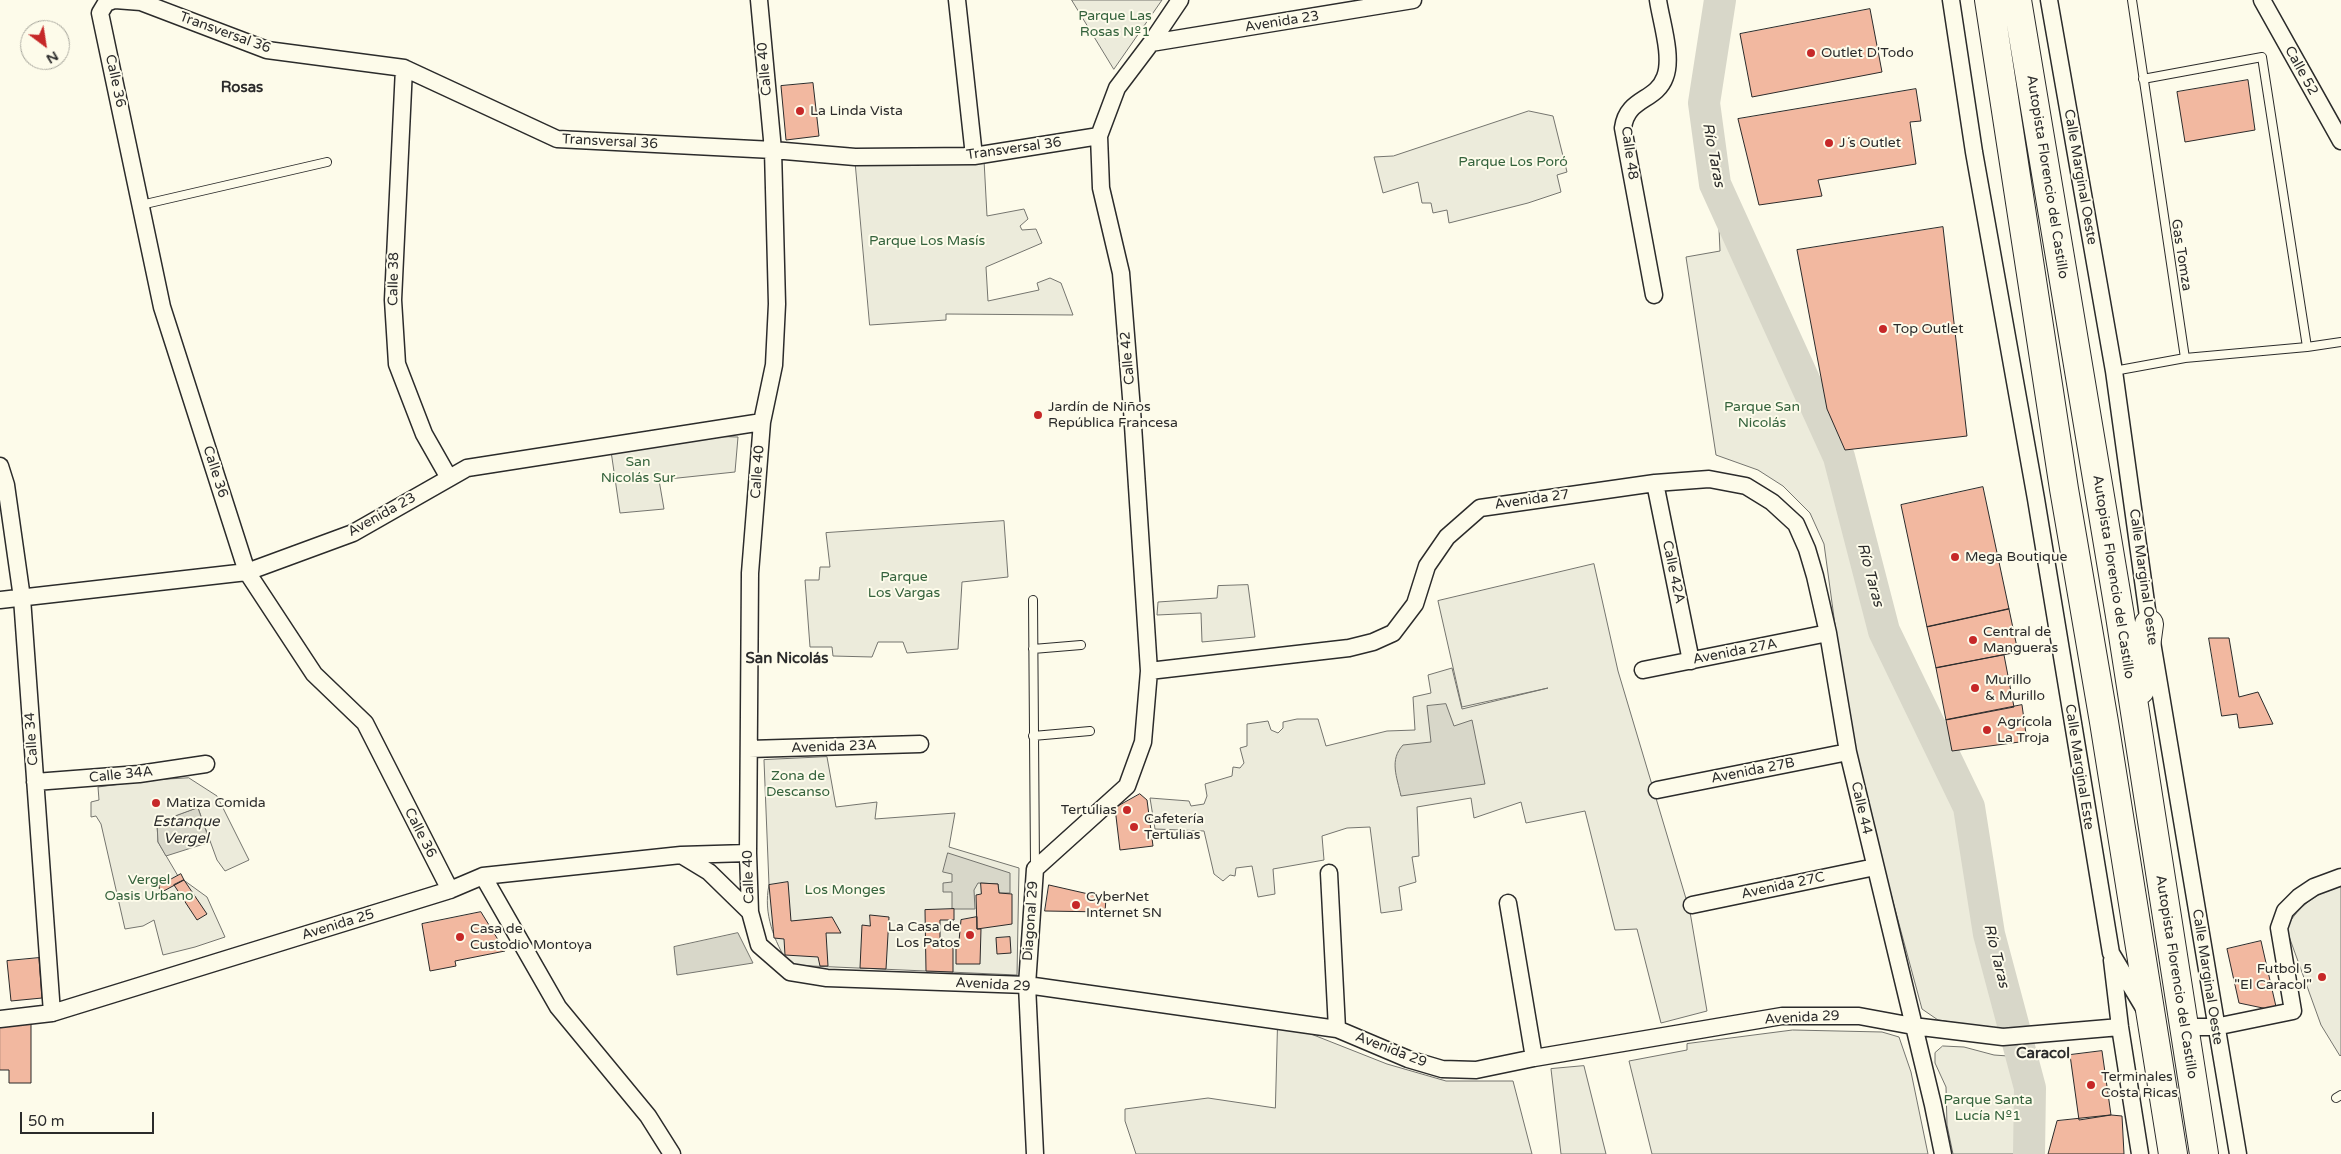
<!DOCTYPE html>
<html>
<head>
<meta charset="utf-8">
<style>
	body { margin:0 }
	#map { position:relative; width:2341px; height:1154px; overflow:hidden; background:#fdfbea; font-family:"Varela Round",sans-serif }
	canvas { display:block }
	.north { position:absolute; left:20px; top:20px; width:50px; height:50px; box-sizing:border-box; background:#fdfbea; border:1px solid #a9a89e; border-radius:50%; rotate:149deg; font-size:14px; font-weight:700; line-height:20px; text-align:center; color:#2b2b2b }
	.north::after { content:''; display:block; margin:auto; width:18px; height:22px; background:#c62828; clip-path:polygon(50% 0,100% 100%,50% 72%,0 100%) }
	.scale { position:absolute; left:20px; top:1112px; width:134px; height:22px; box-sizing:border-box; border:2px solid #2b2b2b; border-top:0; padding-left:6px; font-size:15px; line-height:18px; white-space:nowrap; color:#2b2b2b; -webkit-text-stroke:4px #fdfbea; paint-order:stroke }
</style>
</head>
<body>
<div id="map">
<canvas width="2341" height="1154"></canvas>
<div class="north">N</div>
<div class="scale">50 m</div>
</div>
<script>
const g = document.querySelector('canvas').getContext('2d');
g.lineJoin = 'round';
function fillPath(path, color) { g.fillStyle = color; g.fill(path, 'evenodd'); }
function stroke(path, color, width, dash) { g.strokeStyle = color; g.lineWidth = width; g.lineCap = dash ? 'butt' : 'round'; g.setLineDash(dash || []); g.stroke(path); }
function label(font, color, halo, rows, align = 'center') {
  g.font = font + ' "Varela Round",sans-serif'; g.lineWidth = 4; g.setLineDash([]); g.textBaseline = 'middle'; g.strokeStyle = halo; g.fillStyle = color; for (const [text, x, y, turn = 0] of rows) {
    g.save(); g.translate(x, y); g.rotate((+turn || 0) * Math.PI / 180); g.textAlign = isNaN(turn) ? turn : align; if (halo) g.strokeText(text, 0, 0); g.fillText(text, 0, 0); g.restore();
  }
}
const green = new Path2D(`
	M1072 0H1162L1114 69Z
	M1529 111 1553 116 1567 172 1557 175 1561 192 1528 203 1449 223 1447 210 1433 213 1431 203H1422L1418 182 1383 193 1374 157 1393 156Z
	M855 157 984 160 987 216 1024 209 1028 219 1020 226 1022 230 1036 229 1042 243 986 267 988 301 1039 290 1037 283 1050 278 1061 283 1073 315 946 314V320L870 325Z
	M1732 224 1837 456 1883 633 1966 809 1988 937 2014 1032 1938 1020 1922 1009 1852 750 1824 544 1810 513 1783 486 1758 470 1716 455 1686 257 1720 251 1719 228Z
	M704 436 738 437 735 472 659 480 664 509 620 513 611 451Z
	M1004 521 1008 577 962 582 958 649 907 653 903 642H878L872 657 833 656 832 647H810L805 580H819L820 567H830L826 533Z
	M1594 564 1618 671 1690 912 1707 1011 1661 1023 1637 929 1615 930 1585 811 1526 823 1521 802 1474 818 1471 798 1417 807 1419 856 1412 857 1416 882 1399 887 1402 910 1381 913 1370 827 1347 828 1322 836 1324 860 1273 869 1275 894 1258 897 1252 866 1236 868 1235 876 1230 875 1223 881 1214 874 1204 831 1155 829 1150 798 1189 801 1191 806 1204 804 1207 796 1205 784 1232 776 1233 767 1240 768 1244 763 1240 748 1247 746V724L1268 721 1271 730 1278 733 1283 728V722L1297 719H1318L1326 746 1387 731 1415 730 1413 697 1431 693 1428 675 1452 668 1462 709 1548 688 1462 707 1438 601Z
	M1248 585 1255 637 1202 642 1201 613 1157 615 1158 602 1217 598 1218 586Z
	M827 757 836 807 877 802 875 819 955 813 949 847 1019 868 1017 975 789 965C774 941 763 913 769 885L764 760Z
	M189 778 217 796 249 860 225 871 217 860 198 808 157 823 158 842 178 876 207 897 225 937 195 947 163 955 154 920 143 926 125 929 101 824 96 816 91 817V802L99 800 98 787 151 780Z
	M2341 885V1055L2340 1056 2321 1025 2286 928C2300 904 2316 894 2341 885Z
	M1278 1021 1387 1064 1446 1081H1513L1532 1154H1136L1125 1121V1109L1208 1098 1275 1108Z
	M1793 1030 1882 1032 1899 1037 1911 1072 1928 1154H1652L1629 1061 1687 1050V1044Z
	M1943 1046 1964 1047 1994 1055 2022 1057 2030 1105 2027 1154H1953L1947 1125 1946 1087 1935 1063V1053Z
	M1584 1066 1606 1154H1561L1551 1069Z`);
fillPath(green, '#ecebdb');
stroke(green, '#74746e', 1);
const water = new Path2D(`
	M1446 704 1454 726 1472 720 1485 784 1401 796C1397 777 1389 760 1403 745L1431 742 1427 706Z
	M198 808 210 842 166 856 158 842 157 823Z
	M948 853 1010 873V893H999L998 884 978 883 974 890 975 909H952V892H943V883L952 882V874L943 872Z
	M738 933 753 963 677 975 674 947Z`);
fillPath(water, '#d8d7c9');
stroke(water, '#74746e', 1);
stroke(new Path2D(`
	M1720 0 1704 103 1715 184 1839 457 1884 631 1969 807 1989 934 2030 1088 2029 1154`), '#d8d7c9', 32);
const building = new Path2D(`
	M1870 9 1882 72 1752 97 1740 34Z
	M2248 80 2255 130 2185 142 2177 92Z
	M813 83 819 136 786 140 781 86Z
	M1916 89 1921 121 1910 122 1916 164 1818 180 1822 196 1759 205 1738 119Z
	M1943 227 1967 436 1845 450 1827 409 1797 250Z
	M1983 487 2009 609 1927 627 1901 505Z
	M2009 609 2018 652 1936 668 1927 627Z
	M2209 638H2229L2239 697 2258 692 2273 724 2239 728 2237 714 2222 716Z
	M2004 655 2014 707 1946 720 1936 668Z
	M2022 705 2027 741 1952 751 1946 720Z
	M1140 794 1147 800 1153 846 1120 850 1115 808Z
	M181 874 184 880 160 893 159 886Z
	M184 880 207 914 197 920 174 885Z
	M788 882 791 921 832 917 841 933H826L828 966H820L818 957 785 955 784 939 774 938 769 885Z
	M981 883 998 884 999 893 1012 894V924L977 929 976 895 981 894Z
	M1049 885 1106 898 1105 912 1045 911Z
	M954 909V920H940V942L953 941V972L926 971 925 910Z
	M481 912 505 951 455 961 456 966 430 971 422 924Z
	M870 915 889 917 886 969 860 968 862 925 870 926Z
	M977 917V929H981L980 964H956V941H959L961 920Z
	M1010 937 1011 953 997 954 996 938Z
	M2261 941 2277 1011 2239 1003 2227 949Z
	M39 958 42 998 11 1001 7 961Z
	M0 1020H31V1083H9V1070H0Z
	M2102 1051 2111 1115 2079 1120 2070 1055Z
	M2111 1115 2122 1116 2124 1154H2048L2057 1121Z`);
fillPath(building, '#f2b8a0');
stroke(building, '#2b2b2b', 1);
const lane = new Path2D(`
	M2132 0 2185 358 2307 347 2341 342
	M2143 79 2262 57 2307 347
	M141 205 327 162
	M2114 371 2185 358
	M1033 600 1035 868
	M1033 649 1081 645
	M1033 736 1090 731
	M2336 1098 2341 1095`);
const street = new Path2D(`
	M114 0 106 3 100 13 162 307 247 572 314 674 365 723 450 890
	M115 0 141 2 267 50 404 68 557 139 773 150 855 157 974 156 1099 136
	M759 0 773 150 777 304 774 365 762 422 750 573 748 853 750 912 759 945 790 972 827 978 1027 985 1337 1029 1408 1059 1442 1069 1476 1070 1534 1058 1782 1016H1859L1913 1026 2003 1037 2120 1027
	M957 0 974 156
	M1951 0 1974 152 2036 499 2111 953 2144 1008
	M2049 0 2114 371 2149 624 2238 1154
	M2262 0 2341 141
	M1151 43 1413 0
	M404 68 393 300 397 364 424 434 449 478
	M1654 295 1623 128C1627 97 1656 102 1665 77 1673 57 1661 21 1658 0
	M0 466 6 485 22 598 52 1013
	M1655 483 1691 661
	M0 600 247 572 353 533 467 468 762 422
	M1643 670 1828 633
	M1149 671 1349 648 1373 642 1393 633 1415 604 1427 566 1447 537 1480 508 1655 483 1709 479 1746 486 1772 502 1796 524 1807 549 1815 576 1828 633 1848 752 1933 1105 1943 1154
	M749 749 920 744
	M35 782 139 774 206 764
	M1657 790 1848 752
	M681 855 709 872 750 912
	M1329 873 1337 1029
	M483 876 558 1007 648 1116 672 1154
	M1508 903 1534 1058
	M1692 905 1875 867
	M2112 960 2120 1027 2140 1154
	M0 1019 52 1013 450 890 483 876 681 855 748 853
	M2184 1027H2215L2293 1011 2279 928 2285 911 2299 897 2314 887 2341 877
	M1035 1154 1027 985 1035 869 1127 786 1143 742 1149 671 1132 410 1121 273 1101 188 1099 136 1117 88 1151 43 1180 0`);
const highway = new Path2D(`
	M1989 0 2064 489 2104 722 2173 1154
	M2017 0 2120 616 2204 1154
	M2140 690 2149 624`);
stroke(lane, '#2b2b2b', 10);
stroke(street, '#2b2b2b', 19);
stroke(highway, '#2b2b2b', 30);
stroke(lane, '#fdfbea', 8);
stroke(street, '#fdfbea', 16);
stroke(highway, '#fdfbea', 28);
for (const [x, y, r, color] of [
	[1811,53,5,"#c62828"],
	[800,111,5,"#c62828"],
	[1829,143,5,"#c62828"],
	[1883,329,5,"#c62828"],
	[1038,415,5,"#c62828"],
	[1955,557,5,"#c62828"],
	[1973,640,5,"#c62828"],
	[1975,688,5,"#c62828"],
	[1987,730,5,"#c62828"],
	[156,803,5,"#c62828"],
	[1127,810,5,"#c62828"],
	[1134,827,5,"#c62828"],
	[1076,905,5,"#c62828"],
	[970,935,5,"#c62828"],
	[460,937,5,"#c62828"],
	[2322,977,5,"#c62828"],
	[2091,1085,5,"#c62828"]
]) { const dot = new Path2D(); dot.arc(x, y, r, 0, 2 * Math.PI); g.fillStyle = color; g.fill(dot); stroke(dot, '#fdfbea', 2); }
label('14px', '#34623c', '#fdfbea', [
	["Parque Las",1115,16],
	["Rosas Nº1",1115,32],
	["Parque Los Poró",1513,162],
	["Parque Los Masís",927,241],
	["Parque San",1762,407],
	["Nicolás",1762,423],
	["San",638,462],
	["Nicolás Sur",638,478],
	["Parque",904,577],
	["Los Vargas",904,593],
	["Zona de",798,776],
	["Descanso",798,792],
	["Vergel",149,880],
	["Oasis Urbano",149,896],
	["Los Monges",845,890],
	["Parque Santa",1988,1100],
	["Lucía Nº1",1988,1116]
]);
label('14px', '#2b2b2b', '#fdfbea', [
	["Avenida 23",1282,22,-9],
	["Transversal 36",225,33,20],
	["Calle 40",765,69,-95],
	["Calle 52",2301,71,61],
	["Calle 36",115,81,78],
	["Transversal 36",610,142,3],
	["Transversal 36",1014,149,-8],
	["Calle 48",1629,153,82],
	["Autopista Florencio del Castillo",2047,177,81],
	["Calle Marginal Oeste",2080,177,80],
	["Gas Tomza",2181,255,81],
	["Calle 38",394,279,-89],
	["Calle 42",1128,358,-95],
	["Calle 36",215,472,72],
	["Calle 40",758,472,-86],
	["Avenida 27",1532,500,-8],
	["Avenida 23",382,515,-29],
	["Calle 42A",1673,572,78],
	["Autopista Florencio del Castillo",2113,577,81],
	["Calle Marginal Oeste",2143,577,82],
	["Avenida 27A",1735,652,-11],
	["Calle 34",32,739,-94],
	["Avenida 23A",834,747,-2],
	["Calle Marginal Este",2079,767,81],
	["Avenida 27B",1753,771,-11],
	["Calle 34A",121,775,-6],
	["Calle 44",1861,808,77],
	["Calle 36",420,833,63],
	["Calle 40",749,877,-92],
	["Avenida 27C",1783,886,-12],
	["Diagonal 29",1031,921,-86],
	["Avenida 25",338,925,-17],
	["Autopista Florencio del Castillo",2176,977,81],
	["Calle Marginal Oeste",2207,977,81],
	["Avenida 29",993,985,3],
	["Avenida 29",1802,1018,-3],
	["Avenida 29",1391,1050,21]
]);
label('14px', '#2b2b2b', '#fdfbea', [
	["Outlet D'Todo",1821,53],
	["La Linda Vista",810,111],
	["J´s Outlet",1839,143],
	["Top Outlet",1893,329],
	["Jardín de Niños",1048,407],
	["República Francesa",1048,423],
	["Mega Boutique",1965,557],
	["Central de",1983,632],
	["Mangueras",1983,648],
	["Murillo",1985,680],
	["& Murillo",1985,696],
	["Agrícola",1997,722],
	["La Troja",1997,738],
	["Matiza Comida",166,803],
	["Tertulias",1117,810,"right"],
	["Cafetería",1144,819],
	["Tertulias",1144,835],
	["CyberNet",1086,897],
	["Internet SN",1086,913],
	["La Casa de",960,927,"right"],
	["Los Patos",960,943,"right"],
	["Casa de",470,929],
	["Custodio Montoya",470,945],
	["Futbol 5",2312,969,"right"],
	["\"El Caracol\"",2312,985,"right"],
	["Terminales",2101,1077],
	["Costa Ricas",2101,1093]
], 'left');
label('bold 15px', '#2b2b2b', '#fdfbea', [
	["Rosas",242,88],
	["San Nicolás",787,659],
	["Caracol",2043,1054]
]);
label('italic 15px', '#2b2b2b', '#fdfbea', [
	["Río Taras",1713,155,79],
	["Río Taras",1870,575,75],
	["Estanque",186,822],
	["Vergel",186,839],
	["Río Taras",1996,956,76]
]);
</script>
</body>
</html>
